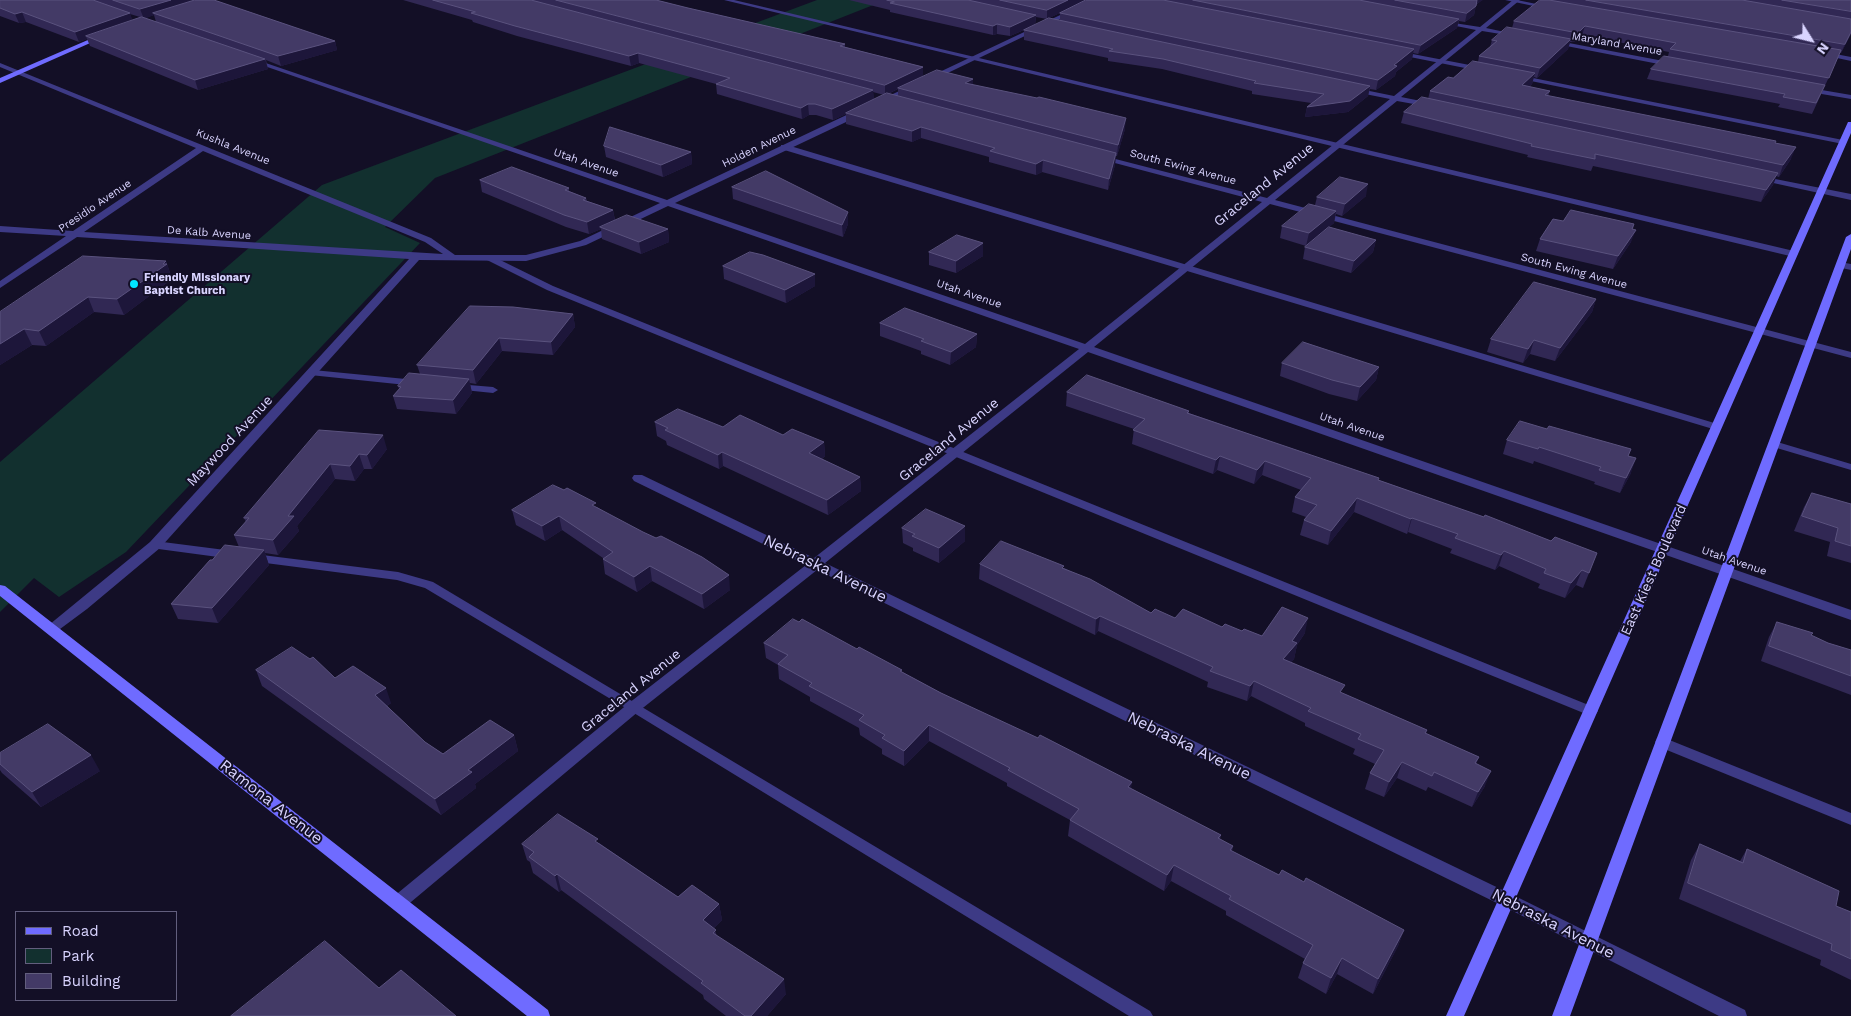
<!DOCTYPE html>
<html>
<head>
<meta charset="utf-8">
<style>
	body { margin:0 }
	#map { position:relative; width:1851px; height:1016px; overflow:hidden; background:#130f26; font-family:"Work Sans",sans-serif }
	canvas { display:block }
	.legend { position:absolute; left:15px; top:911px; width:162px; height:90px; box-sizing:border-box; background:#130f26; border:1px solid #625e7d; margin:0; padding:6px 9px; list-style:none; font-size:15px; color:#d9d4ff }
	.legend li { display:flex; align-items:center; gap:10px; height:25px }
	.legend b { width:25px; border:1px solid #625e7d }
	.north { position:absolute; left:1786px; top:15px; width:50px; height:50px; -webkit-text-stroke:4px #130f26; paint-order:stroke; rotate:126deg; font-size:14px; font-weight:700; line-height:20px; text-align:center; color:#d9d4ff }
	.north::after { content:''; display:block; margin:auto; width:18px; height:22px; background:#d9d4ff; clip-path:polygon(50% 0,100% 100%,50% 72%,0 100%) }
</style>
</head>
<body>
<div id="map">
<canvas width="1851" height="1016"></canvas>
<ul class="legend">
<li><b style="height:6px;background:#6f6bff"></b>Road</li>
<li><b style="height:14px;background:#12302f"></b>Park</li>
<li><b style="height:14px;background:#433a66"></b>Building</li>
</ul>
<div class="north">N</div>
</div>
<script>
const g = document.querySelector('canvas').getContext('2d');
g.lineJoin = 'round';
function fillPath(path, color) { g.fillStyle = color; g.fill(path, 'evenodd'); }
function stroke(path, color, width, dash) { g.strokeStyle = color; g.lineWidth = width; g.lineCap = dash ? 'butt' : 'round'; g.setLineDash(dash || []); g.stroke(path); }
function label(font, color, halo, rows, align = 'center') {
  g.font = font + ' "Work Sans",sans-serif'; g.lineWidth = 4; g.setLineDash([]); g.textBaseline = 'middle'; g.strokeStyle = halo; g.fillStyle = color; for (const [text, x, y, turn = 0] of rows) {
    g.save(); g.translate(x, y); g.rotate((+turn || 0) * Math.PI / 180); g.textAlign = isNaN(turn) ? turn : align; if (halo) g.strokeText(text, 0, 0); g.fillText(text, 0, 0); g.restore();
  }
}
fillPath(new Path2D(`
	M817 0H886L435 178 385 227 420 243 126 552 59 597 34 578 0 612V462L322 185Z`), '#12302f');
fillPath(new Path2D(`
	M724 0H734L1794 251 1798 254 1794 257Z
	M1505 0H1517L1551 7 1548 9Z
	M1397 51 1480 67 1483 69 1480 71 1395 54 1394 53Z
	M1825 52 1851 57V61L1823 55V53Z
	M1518 75 1843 140 1847 142 1843 144 1516 78V76Z
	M781 145H787L1721 425 1722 427 1717 430 1713 429 781 149Z
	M490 255 553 286 1596 708 1598 711 1596 714 1591 716 1586 714 547 290 487 260 486 258Z
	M1840 262 1851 264V270L1837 267 1836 265Z
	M313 370 416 380 421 383 416 386 310 375 308 373Z
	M457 384 493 387 498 390 493 393 454 389 452 387Z
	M1774 441 1851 464V470L1770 446 1769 444Z
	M155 541 233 551 239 555 233 559 151 548 149 545Z
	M254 554 398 572 433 582 1150 1011 1153 1016H1129L629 710 425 588 397 580 250 561 248 558Z
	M1662 737 1851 813V825L1657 746 1655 742 1657 738Z`), '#3d3a85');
fillPath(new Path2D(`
	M1092 0H1100L883 104 876 102Z
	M1513 0H1520L1486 28 1519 35V37L1482 31 1401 97 1436 104V108L1397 101 1275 200 1851 352V358L1270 204 1094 347 1851 610V620L1088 352 825 563 1513 895 1745 1010 1747 1016H1719L1501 905 817 570 639 711 405 907 399 909 393 907 390 902 393 897 629 703 806 565 634 481 632 478 634 475H642L814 558 1079 349 668 206 586 245 526 261 419 260 160 548 87 609 56 632H46L44 629 150 542 409 259 77 237 0 288V281L66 236 0 232V226L73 231 196 148 0 67V63L431 238 455 255H526L580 241 660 203 250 61V59H254L667 200 857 110H863V114L675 203 1085 344 1262 202 1096 158V154L1267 198 1390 99 1350 91V87L1394 96 1476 30 1441 23V21L1480 27ZM203 151 425 242 443 254 84 232Z
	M1553 40 1674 63 1677 65 1674 67 1551 43 1550 42Z
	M1804 87 1851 95V99L1804 91Z
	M1755 175 1851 194V200L1755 179Z`), '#3d3a85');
fillPath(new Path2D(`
	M104 33 107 35 106 36 0 83V78Z
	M1848 122H1851V133L1464 1016H1446Z
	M1851 234V249L1570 1016H1552L1846 237Z
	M0 585 5 586 548 1010 550 1016H527L0 596Z`), '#6f6bff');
fillPath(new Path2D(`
	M0 0H214L335 41 337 50 281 66 266 60 268 69 198 90 90 46 87 39 79 42 26 22 19 23 0 16ZM130 14 140 17 132 20ZM154 15 156 22 145 18Z
	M403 0H656L688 8 845 44V47L923 67V76L973 85 1125 129 1117 156H1116L1115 165 1108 190 1042 172 1036 175 989 162V157L921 138 912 142 846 124V114L833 120 816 115H809L802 119 717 94 716 84 639 63 631 66 517 36 473 22 472 20ZM898 89V96L888 94ZM873 92 884 95 874 100Z
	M849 0H1482L1476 5 1474 15 1465 22 1459 21 1457 28 1418 54 1413 53 1412 59 1396 72 1395 76 1376 90 1370 89 1368 96 1348 112 1305 117 1307 107 1311 103 1252 94V91L1162 69 1108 61V58L1024 40V30L1010 36 997 34 993 35 890 12V10ZM1062 12 1060 13V21L1035 25 1036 17 1047 19Z
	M1540 0H1851V34L1841 53H1840L1812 114 1778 107 1780 104 1647 79 1651 69 1668 56 1669 52 1582 35 1575 42H1570L1568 49 1537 78 1534 77 1532 84 1529 87 1550 91 1548 96 1775 143 1791 159 1779 177 1776 176 1773 185 1761 202 1593 166 1591 171 1527 157 1528 155 1401 123 1404 112 1428 99 1430 91 1453 78 1478 62 1479 56 1490 47 1492 40 1512 28 1514 21Z
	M604 146 691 152 692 164 663 177 606 157Z
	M480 180 569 188V191L586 198 587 201 613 210 615 220 668 229 669 242 641 254 602 239 601 229 589 234 566 227 482 192Z
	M732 187 848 224 843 237 733 199Z
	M1366 196 1342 216 1336 214 1334 223 1306 246 1280 238 1282 226 1315 205 1317 197Z
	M1563 221 1634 224 1633 229 1631 242 1613 269 1536 251 1540 239Z
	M1376 240 1373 252 1351 273 1303 259 1305 247Z
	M983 243V256L956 273 929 265V252Z
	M166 261 172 279 124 315 94 312 46 346 32 345 0 365V312Z
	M723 266 815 274V286L786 303 724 279Z
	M1596 299 1592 312 1555 361 1530 354 1523 363 1487 352 1491 339Z
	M573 314 575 327 553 355 502 351 476 384 470 383 472 393 456 414 397 409 393 396 399 389 398 386 420 374 417 365Z
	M880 323 977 334 976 347 950 365 921 354V351L880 336Z
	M1282 363 1379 367 1376 380 1357 401 1329 394 1280 376Z
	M1067 392 1189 411V413L1551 541 1597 553 1583 588 1576 585 1565 598 1538 588 1540 584 1499 566 1495 570 1450 553 1452 549 1408 532 1407 534 1354 512 1328 545 1300 535 1304 520 1306 517 1292 512 1295 497 1301 490 1262 475 1254 484 1217 470 1213 474 1132 444 1134 429 1066 406Z
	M655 422 723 427 783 435 824 442 825 456 822 459 860 477 861 491 828 515 723 466 719 469 667 445 666 441 657 436Z
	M1547 429 1631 449 1628 456 1631 473 1620 493 1594 484 1595 482 1534 461 1533 464 1503 454 1507 440Z
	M319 430 387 449 372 469H364L355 481 335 479 297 526 299 531 278 555 265 553 269 565 218 623 178 619 171 604 212 560 239 547 234 535 246 522 244 518Z
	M1812 493 1851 504V563L1827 556 1830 542 1794 531 1804 507Z
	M597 507 730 590 704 609 652 581 637 592 605 574 603 559V558L562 530 545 541 516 525 512 510Z
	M902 528 965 541 939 563 913 551V548L903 543Z
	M980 564 1064 568 1151 613 1175 618 1242 631 1262 636 1305 633 1297 645 1294 659 1291 662 1342 693 1427 730 1426 734 1479 757 1476 764 1485 786 1472 807 1428 787 1426 791 1397 778 1384 797 1365 789 1370 773 1375 764 1353 754 1355 749 1305 726V723L1251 696 1247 701 1207 687 1208 682 1098 631 1095 635 979 579Z
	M1777 622 1828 643 1851 650V695L1761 661 1769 637Z
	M764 643 857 649 902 670V672L941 693 1221 835 1220 839 1233 846 1232 851 1279 875 1304 882 1404 930 1398 946 1373 994 1337 974 1326 994 1298 978 1303 963 1305 959 1226 915V911L1171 881 1164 891 1068 836 1070 820 1007 786V783L929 741 904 766 882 754V749L860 735 859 728 810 701V697L779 679 778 665 766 658Z
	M256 670 335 678 391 703 387 706 425 742 443 754 514 735 518 751 475 784 476 788 441 815 262 686Z
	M0 753 100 771 41 807 2 773 0 770Z
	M599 843 678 897 719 904 722 920 714 928 717 936 786 994 767 1016H726L704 999 703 995 561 890 559 892 533 873 530 862 527 860 522 844Z
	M1700 844 1740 861 1747 849 1836 906 1851 912V980L1820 965 1821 960 1679 899 1691 860Z`), '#312854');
fillPath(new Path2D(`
	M171 0H196L153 13 154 15 144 19 140 9Z
	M1068 0H1088L1047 19V10Z
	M1477 0H1483L1475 5Z
	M1476 6 1474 15 1465 22 1467 13Z
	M22 12 26 22 19 23 15 14Z
	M130 13 133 22 86 36 87 39 79 42 75 32Z
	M1036 15 1035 25 1010 36V27Z
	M1459 19 1457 28 1418 54 1421 45Z
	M997 24V34L993 35V26Z
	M1585 26 1582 35 1575 42 1578 33Z
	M1851 32V34L1841 53 1845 44Z
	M1571 39 1568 49 1537 78 1540 68Z
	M335 41 337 50 281 66 278 56Z
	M1414 49 1412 59 1396 72 1395 76 1376 90 1378 80 1394 65Z
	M638 53 639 63 631 66 629 56Z
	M265 59 268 69 198 90 195 80Z
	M923 67V77L885 95V85Z
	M1535 73 1532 84 1519 96 1522 85Z
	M973 79V90L965 83Z
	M1370 86 1368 96 1348 112 1305 117 1307 107Z
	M873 90 874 100 846 113V114L833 120 832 109Z
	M808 104 809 115 802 119 801 108Z
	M1126 118 1125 129 1117 156 1118 145Z
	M921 127V138L912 142V131Z
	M1796 147 1791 159 1779 177 1783 165Z
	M691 152 692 164 663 177 661 165Z
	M1116 153 1115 165 1108 190 1109 179Z
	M1043 160 1042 172 1036 175V164Z
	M1778 173 1773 185 1761 202 1766 190Z
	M1368 184 1366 196 1342 216 1345 204Z
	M613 210 615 222 600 227 601 229 589 234 587 222Z
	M1336 211 1334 223 1306 246 1309 233Z
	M848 212V224L843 237 842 225Z
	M668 229 669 242 641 254 639 242Z
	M1636 230 1631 242 1613 269 1618 256Z
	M1376 240 1373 252 1351 273 1354 261Z
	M983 243V256L956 273V261Z
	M166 261 172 279 124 315 117 299Z
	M815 274V286L786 303 785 290Z
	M88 297 94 312 46 346 39 331Z
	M1596 299 1592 312 1555 361 1560 348Z
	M573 314 575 327 553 355 551 342Z
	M24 329 32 345 0 365V344Z
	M977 334 976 347 950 365 951 352Z
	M499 338 502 351 476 384 473 370Z
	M1534 340 1530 354 1523 363 1528 349Z
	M1379 367 1376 380 1357 401 1360 387Z
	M469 379 472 393 456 414 453 400Z
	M383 435 387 449 372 469 367 455Z
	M824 442 825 456 810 468 809 453Z
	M722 452 723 466 719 469 718 455Z
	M359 454 364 469 355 481 350 466Z
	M1220 456 1217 470 1213 474 1216 460Z
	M1636 458 1631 473 1620 493 1626 478Z
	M1265 461 1262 475 1254 484 1257 470Z
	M330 464 335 479 297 526 299 531 278 555 273 540 288 516Z
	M860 477 861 491 828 515 827 500Z
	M1357 498 1354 512 1328 545 1331 531Z
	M559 516 562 530 545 541 542 526Z
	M1412 518 1408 532 1407 534 1411 519Z
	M965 526V541L939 563V548Z
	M264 550 269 565 218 623 212 608Z
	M1504 551 1499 566 1495 570 1501 555Z
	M650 566 652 581 637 592 634 577Z
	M1582 570 1576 585 1565 598 1571 583Z
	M729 575 730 590 704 609 702 594Z
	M1100 616 1098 631 1095 635 1096 619Z
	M1308 618 1305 633 1297 645 1294 659 1280 674 1283 659 1292 641Z
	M1254 681 1251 696 1247 701 1250 686Z
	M386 688 391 703 380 710 375 695Z
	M929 725V741L904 766V751Z
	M514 735 518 751 475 784 476 788 441 815 435 799 468 770Z
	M91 755 100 771 41 807 32 792Z
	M1402 762 1397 778 1384 797 1389 782Z
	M1491 771 1485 786 1472 807 1478 792Z
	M1132 782 1130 798 1128 787Z
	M1174 865 1171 881 1164 891 1167 875Z
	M557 874 561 890 559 892 555 876Z
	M719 904 722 920 706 936 703 920Z
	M1404 930 1398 946 1373 994 1378 979Z
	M1342 958 1337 974 1326 994 1331 978Z
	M784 979 786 994 767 1016H751Z`), '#1d163a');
const building = new Path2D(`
	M0 0H93L130 13 75 32 22 12 15 14 0 8Z
	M113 0H171L140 9Z
	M195 0H214L335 41 278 56 153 13Z
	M433 0H531L873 90 832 109 815 104H808L801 108 716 84 730 78 638 53 629 56 515 26 471 13 475 12Z
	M556 0H656L688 8 845 44 840 46 923 67 885 85Z
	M887 0H968L1036 15 1010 27 997 24 993 26 890 3 894 2Z
	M1000 0H1068L1047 10Z
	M1086 0H1163L1414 49 1394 65 1397 66 1378 80 1060 13Z
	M1193 0H1359L1459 19 1421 45Z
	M1395 0H1477L1476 6 1467 13Z
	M1540 0H1549L1841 50 1829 78 1670 49 1676 43 1585 26 1578 33 1514 21Z
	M1586 0H1742L1851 19V32L1845 44Z
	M1782 0H1851V11Z
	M142 17 265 59 195 80 86 36Z
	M1049 18 1370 86 1350 101 1307 107 1324 94 1254 83 1256 81 1163 59 1109 51 1113 49 1024 30Z
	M1507 27 1571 39 1540 68 1479 56 1497 41 1492 40Z
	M1664 56 1825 85 1816 103 1783 97 1785 94 1651 69Z
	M1473 61 1535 73 1522 85 1550 91 1545 95 1776 141 1775 143 1796 147 1783 165 1430 91 1448 77 1453 78Z
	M937 70 973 79 965 83 1037 98 1039 97 1126 118 1118 145 898 88Z
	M887 93 1116 153 1109 179 1043 160 1036 164 990 151 995 148 921 127 912 131 846 113Z
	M1422 97 1778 173 1766 190 1595 154V159L1531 146 1532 144 1404 112Z
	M610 127 691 152 661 165 604 146Z
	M512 167 569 188 565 190 586 198 583 200 613 210 587 222 564 215 480 180Z
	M766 171 848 212 842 225 732 187Z
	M1340 177 1368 184 1345 204 1317 197Z
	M1309 204 1336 211 1309 233 1282 226Z
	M1571 210 1634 224 1632 229 1636 230 1618 256 1540 239 1553 219 1563 221Z
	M627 215 668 229 639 242 600 227Z
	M1329 227 1376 240 1354 261 1305 247Z
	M957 235 983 243 956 261 929 252Z
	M750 252 763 255 815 274 785 290 723 266Z
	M83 256 166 261 163 264H167L117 299 88 297 39 331 24 329 0 344V312Z
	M1534 282 1596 299 1560 348 1534 340 1528 349 1491 339Z
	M470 306 513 307 573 314 551 342 499 338 473 370 417 365Z
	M905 308 977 334 951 352 921 341 924 339 880 323Z
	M1303 342 1379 367 1360 387 1332 380 1282 363Z
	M409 373 469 379 453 400 393 396 401 387 398 386Z
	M1087 375 1189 411 1187 413 1379 478 1378 480 1484 517 1485 515 1551 541 1555 537 1597 553 1589 573 1582 570 1571 583 1544 573 1546 569 1504 551 1501 555 1455 538 1458 534 1412 518 1411 519 1357 498 1331 531 1304 520 1317 505 1295 497 1311 478 1265 461 1257 470 1220 456 1216 460 1133 430 1145 419 1067 392Z
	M678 409 723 427 740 415 783 435 792 429 824 442 809 453 860 477 827 500 722 452 718 455 665 430 668 428 655 422Z
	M1520 421 1547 429 1549 426 1631 449 1628 456 1636 458 1626 478 1599 470 1601 467 1539 447 1538 449 1507 440Z
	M319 430 383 435 367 455 359 454 350 466 330 464 288 516H294L273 540 234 535 249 518H244Z
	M553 485 564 490 567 488 596 503 592 505 643 532 656 538 661 536 702 557 729 575 702 594 650 566 634 577 603 559 613 552 559 516 542 526 512 510Z
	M1812 493 1851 504V546L1835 541 1838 528 1802 516Z
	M926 509 965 526 939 548 912 536 915 534 902 528Z
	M1001 541 1064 566 1062 568 1090 579 1151 613 1155 609 1175 618 1183 609 1222 627 1225 624 1242 631 1244 629 1262 636 1282 607 1308 618 1292 641 1297 643 1283 659 1345 685 1340 692 1427 730 1425 733 1479 757 1475 763 1491 771 1478 792 1434 772 1432 776 1402 762 1389 782 1370 773 1384 750 1358 739 1361 734 1308 711 1311 708 1254 681 1250 686 1210 671 1213 667 1100 616 1096 619 980 564Z
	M225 545 264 550 212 608 171 604 210 560H212Z
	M793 619 799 622 802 619 857 649 859 647 902 670 900 671 941 693 1038 738 1040 735 1132 782 1128 787 1221 835 1218 838 1233 846 1230 850 1279 875 1282 870 1304 882 1306 878 1404 930 1378 979 1342 958 1331 978 1303 963 1313 945 1229 899 1231 896 1174 865 1167 875 1070 820 1079 809 1008 770 1010 768 929 725 904 751 882 738 885 735 859 720 864 715 809 686 812 683 778 664 788 655 764 643Z
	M1777 622 1813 633 1811 635 1828 643 1851 650V676L1769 646Z
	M292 647 310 659 313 657 335 678 353 666 386 688 375 695 425 742 443 754 490 720 514 735 468 770 472 772 435 799 256 670Z
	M48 724 91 755 32 792 0 764V753Z
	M558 814 598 839 595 841 678 897 692 885 719 904 703 920 716 930 713 933 784 979 751 1016H745L701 983 703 981 557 874 555 876 529 857 534 852 522 844Z
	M1700 844 1743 863 1747 849 1839 891 1836 906 1851 912V959L1831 950 1832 944 1688 883Z
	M325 941 379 988 401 970 456 1016H231Z`);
fillPath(building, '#433a66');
stroke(building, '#5a527e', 1);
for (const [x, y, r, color] of [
	[134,284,5,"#00e5ff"]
]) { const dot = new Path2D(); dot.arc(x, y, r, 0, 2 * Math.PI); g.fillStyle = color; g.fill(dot); stroke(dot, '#130f26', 2); }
label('11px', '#d9d4ff', '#130f26', [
	["Maryland Avenue",1617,44,10],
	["Kushla Avenue",233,147,22],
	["Holden Avenue",759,147,-26],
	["Utah Avenue",586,163,19],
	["South Ewing Avenue",1183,167,15],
	["Presidio Avenue",95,206,-34],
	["De Kalb Avenue",209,233,4],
	["South Ewing Avenue",1574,271,15],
	["Utah Avenue",969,294,19],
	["Utah Avenue",1352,427,19],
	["Utah Avenue",1734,561,19]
]);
label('bold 11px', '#d9d4ff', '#130f26', [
	["Friendly Missionary",144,278],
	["Baptist Church",144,291]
], 'left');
label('14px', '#d9d4ff', '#130f26', [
	["Graceland Avenue",1264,185,-39],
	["Graceland Avenue",949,440,-39],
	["Maywood Avenue",230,441,-47],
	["East Kiest Boulevard",1654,570,-66],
	["Graceland Avenue",631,691,-39]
]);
label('16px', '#d9d4ff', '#130f26', [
	["Nebraska Avenue",825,569,26],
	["Nebraska Avenue",1189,746,26],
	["Ramona Avenue",271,802,38],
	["Nebraska Avenue",1553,924,27]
]);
</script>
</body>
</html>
